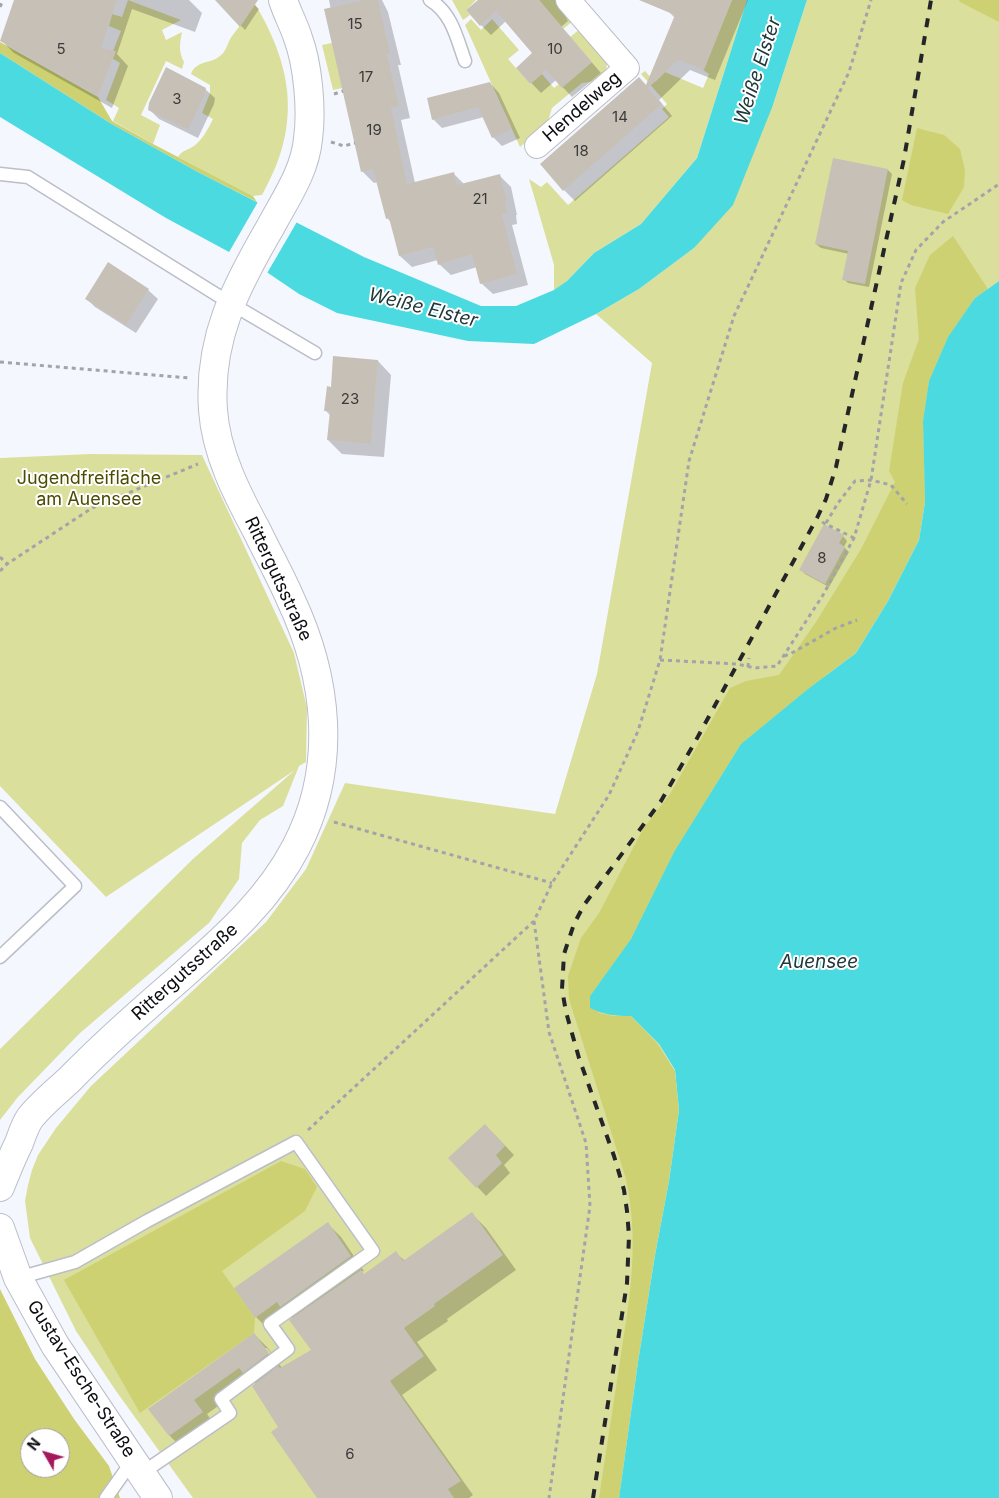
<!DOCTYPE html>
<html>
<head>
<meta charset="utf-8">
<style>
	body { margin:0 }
	#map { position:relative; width:999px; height:1498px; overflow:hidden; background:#f5f7fe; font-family:Inter,sans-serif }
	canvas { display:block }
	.north { position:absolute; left:20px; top:1428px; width:50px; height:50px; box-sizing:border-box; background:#fff; border:1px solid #9e9e9f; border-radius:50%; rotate:308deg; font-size:14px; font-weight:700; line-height:20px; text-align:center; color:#0c0d10 }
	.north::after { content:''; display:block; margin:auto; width:18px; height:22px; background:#a5195c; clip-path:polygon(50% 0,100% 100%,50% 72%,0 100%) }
</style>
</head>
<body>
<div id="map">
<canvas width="999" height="1498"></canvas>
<div class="north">N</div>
</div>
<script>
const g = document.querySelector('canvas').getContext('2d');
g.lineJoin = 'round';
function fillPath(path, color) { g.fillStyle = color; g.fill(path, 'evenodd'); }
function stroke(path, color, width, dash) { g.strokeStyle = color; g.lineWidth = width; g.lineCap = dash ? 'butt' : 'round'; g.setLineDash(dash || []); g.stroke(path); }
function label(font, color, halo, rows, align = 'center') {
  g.font = font + ' Inter,sans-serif'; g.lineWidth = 4; g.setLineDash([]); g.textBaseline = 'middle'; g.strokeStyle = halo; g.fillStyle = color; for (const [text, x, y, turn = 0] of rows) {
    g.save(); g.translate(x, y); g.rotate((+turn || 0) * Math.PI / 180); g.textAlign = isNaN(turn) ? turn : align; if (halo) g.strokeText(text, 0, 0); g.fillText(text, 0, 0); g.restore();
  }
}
fillPath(new Path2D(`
	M128 0 181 20 162 30 166 40 182 32C180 43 178 51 184 62L182 69 166 61 141 115 160 125 153 144 113 121 119 108 106 100 120 63 113 59V51L121 31 109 26 112 14 122 17Z
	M452 0H476L466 10 470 15 463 20Z
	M539 0H555L573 21 563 29Z
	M732 0H747L697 158 641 224 594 253 567 281 554 291V265L529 179 541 187 547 182 568 205 669 117 662 109 667 104 641 74 645 71 655 82 665 72 703 88 709 74 703 70Z
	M807 0H999V281L975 298 925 502 631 1016 659 1044 675 1071 619 1498H193L116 1391 76 1331 30 1238 25 1201 28 1185 32 1170 38 1155 56 1128 91 1086 266 922 306 869 345 783 555 814 597 674 652 363 596 314 639 289 694 248 773 105Z
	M255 4C294 69 301 127 262 195L253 196 178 157C182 150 188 150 194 146 203 139 208 129 213 119L202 113 210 93V85L191 74C196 60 211 64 220 56 227 51 227 43 232 36 240 26 248 15 255 4Z
	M471 19 481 30 492 19 519 50 508 59 530 84 542 74 554 88 559 84 562 87 592 62 570 37 580 29 607 62 606 74 598 81 582 83 552 108 547 124 520 147 465 25Z
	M332 43 343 88 333 90 322 45Z
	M91 454 202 455 294 653 307 708 306 762 299 766 283 806 260 820 242 843 239 879 209 923 80 1033 18 1097 0 1120V1049L194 858 295 770 106 897 0 786V458Z`), '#dbdf9c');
fillPath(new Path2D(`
	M959 0H999V22L960 2Z
	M0 42 98 97 112 121 153 144 253 196 257 202 196 171 110 123 0 53Z
	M917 128 944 135 960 149 965 170 964 187 948 214 911 205 902 200Z
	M953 236 988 289 975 298 948 337 929 381 923 421 925 502 919 540 888 601 856 653 808 689 741 744 674 852 631 939 590 996 599 1013 614 1016H631L657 1043 675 1071 679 1110 669 1181 655 1255 638 1362 619 1498H599C606 1450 614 1402 621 1354 631 1292 639 1241 626 1179L569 999 568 976 581 938 599 913 643 829 670 794 730 688 746 681 779 675 816 622 861 549 895 482 889 471 903 383 919 339 915 288 930 255Z
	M281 1161 305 1169 317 1187 305 1211 222 1271 255 1318 254 1333 140 1413 64 1280Z
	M0 1289 35 1359 74 1419 109 1466 120 1498H0ZM30 1438H60V1468H30Z`), '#cdd172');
fillPath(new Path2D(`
	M747 0H807L773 105 733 205 694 248 639 289 596 314 534 344 468 341 337 313 299 294 268 273 166 218 0 117V53L110 123 196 171 364 257 481 306H516L554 290 567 281 594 253 641 224 697 158Z
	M999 281V1498H619L638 1362 655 1255 669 1181 679 1110 675 1070 659 1044 631 1016C616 1016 604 1015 590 1008V996L631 939 674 852 741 744 808 689 856 653 888 601 919 540 925 502 923 421 929 381 948 337 975 298Z`), '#4cdae1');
fillPath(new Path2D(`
	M259 200 298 220 266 275 228 254Z`), '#f5f7fe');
fillPath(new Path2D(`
	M15 0H189L202 13 195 32 132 9 117 54 128 66 112 108 14 53 1 40Z
	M217 0H249L259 9 245 30Z
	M329 0H382L388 12 401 65H398L410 118 401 120 415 183 453 173 464 184 500 176 511 187 517 215H516L517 224 512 225 528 285 493 294 481 283 477 267 451 275 439 264 438 260 412 267 400 256 392 223 387 218 378 182 374 183 362 171Z
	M480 0H569L564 13 568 21 561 27 601 73 572 97 556 80 541 93 517 68 534 53 506 21 491 35 481 25Z
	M674 0H748L715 80 690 70 659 100 672 116 575 201 564 190 647 87 675 18 669 12Z
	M490 83 499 93 520 138 502 146 493 137 484 117 442 128 433 119Z
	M205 89 215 98 214 104 198 138 159 119 149 109Z
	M834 159 888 170 892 174 869 287 848 283 844 279 849 254 821 248 816 244Z
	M108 264 148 290 158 299 136 333 95 307 86 298Z
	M378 361 391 375 384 457 342 454 328 440 331 416 326 411 332 388Z
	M843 536 847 541 844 547 849 552 829 587 805 574 801 570Z
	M494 1134 514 1155 504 1165 510 1173 486 1196 450 1158Z
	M472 1214 486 1228 516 1270 447 1319 448 1321 417 1342 437 1370 402 1395 473 1495 469 1498H319L256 1384 253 1381 207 1414 215 1426 183 1449 170 1436 150 1409 254 1334 268 1348 282 1368 313 1350 291 1316 270 1331 256 1317 327 1223 341 1237 364 1271 361 1272 364 1275 396 1253 405 1261ZM264 1348H267L274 1357 272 1359Z`), '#0003');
fillPath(new Path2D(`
	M14 0H117L101 48 116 51 98 96 0 41Z
	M215 0H258L240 27Z
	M364 0H378L390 53 387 54 399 106 391 108 407 184 454 172 457 185 500 174 507 203 505 204 507 213 502 214 517 274 480 284 472 254 438 265 433 247 399 256 389 218 386 219 373 169 361 172 324 9Z
	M478 0H539L592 62 562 88 546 70 530 84 516 68 532 53 496 11 480 26 466 10Z
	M639 0H732L704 70 678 60 648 88 662 104 563 191 540 164 639 77 646 85 675 15Z
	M166 67 206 88 205 94 188 130 148 110 149 103Z
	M490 82 512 129 492 138 478 107 432 120 427 98Z
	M833 158 888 169 865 284 842 280 848 251 815 244Z
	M108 262 149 289 126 325 85 299Z
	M333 356 378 360 371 444 327 440 330 411H324L327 386 331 387Z
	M824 524 844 535 839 543 845 547 825 584 799 570Z
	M485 1124 505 1146 496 1155 502 1163 476 1188 448 1158Z
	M472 1212 503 1255 434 1304 435 1306 404 1328 424 1356 390 1381 461 1481 448 1489 454 1498H317L271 1432 278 1427 252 1386 278 1366 280 1368 311 1350 289 1320 361 1270 364 1274 396 1251 403 1261Z
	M328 1222 351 1256 280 1307 277 1302 255 1318 234 1288Z
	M254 1333 269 1353 243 1373 239 1368 194 1400 203 1412 169 1436 148 1409Z`), '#c7c0b7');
const lane = new Path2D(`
	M430 0C452 13 457 39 465 61
	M0 174 28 177 230 303 315 353
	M0 807 75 886 0 957
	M18 1278 75 1262 147 1221 296 1142 373 1251 270 1324 288 1349 221 1399 230 1413 142 1473
	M106 1498 133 1460`);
const street = new Path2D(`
	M537 146 627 68 568 0`);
const secondary = new Path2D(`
	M0 1187C6 1172 12 1157 19 1143 22 1135 25 1125 30 1118 41 1104 56 1092 69 1080 102 1046 138 1014 174 983 220 942 267 903 296 847 338 767 328 678 290 598 280 575 268 554 257 531 237 494 216 453 213 410 208 339 236 286 271 226 286 198 305 171 308 139 312 110 308 65 298 38 294 25 287 13 283 0
	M0 1228 18 1278 55 1345 158 1498`);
stroke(lane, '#bbbec8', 15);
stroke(street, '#bbbec8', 26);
stroke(secondary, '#bbbec8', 30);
stroke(new Path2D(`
	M0 7 3 0
	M334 94 343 91
	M331 142 344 146 355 143
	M0 362 189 378
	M822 522 854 538
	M826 523 838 503 855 481 871 480 891 485 907 504
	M0 557 7 564
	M0 571 7 564 92 508 198 464
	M784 656 790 654 836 628 857 620
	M660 660 737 664 755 668 777 666 823 595 854 538 871 480 901 283 916 250 943 222 999 184
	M748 667 749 658
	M334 822 552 883
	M534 921 549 1032 586 1143 590 1206 549 1498
	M308 1130 534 921 552 883 609 795 638 731 660 660 689 461 734 316 849 72 871 0`), '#a3a4aa', 3, [4, 4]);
stroke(lane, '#fff', 12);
stroke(street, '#fff', 24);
stroke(secondary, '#fff', 28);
stroke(new Path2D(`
	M593 1498 627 1283 629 1236 627 1211 624 1190 614 1156 579 1058 566 1012 562 989 564 954 574 924 584 905 661 801 695 742 817 518 826 499 836 467 904 159 931 0`), '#242528', 4, [9, 9]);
label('15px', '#3b3a3a', null, [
	["15",355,24],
	["5",61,49],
	["10",555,49],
	["17",366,77],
	["3",177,99],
	["14",620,117],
	["19",374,130],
	["18",581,151],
	["21",480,199],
	["23",350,399],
	["8",822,558],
	["6",350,1454]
]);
label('18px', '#0c0d10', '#fff', [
	["Hendelweg",582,107,-41],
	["Rittergutsstraße",278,579,65],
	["Rittergutsstraße",185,972,-42],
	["Gustav-Esche-Straße",81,1379,57]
]);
label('18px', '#4b4c00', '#fff', [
	["Jugendfreifläche",89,479],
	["am Auensee",89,500]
]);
label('italic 19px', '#203839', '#fff', [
	["Weiße Elster",758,71,-72],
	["Weiße Elster",423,308,14],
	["Auensee",819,962]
]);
</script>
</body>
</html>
